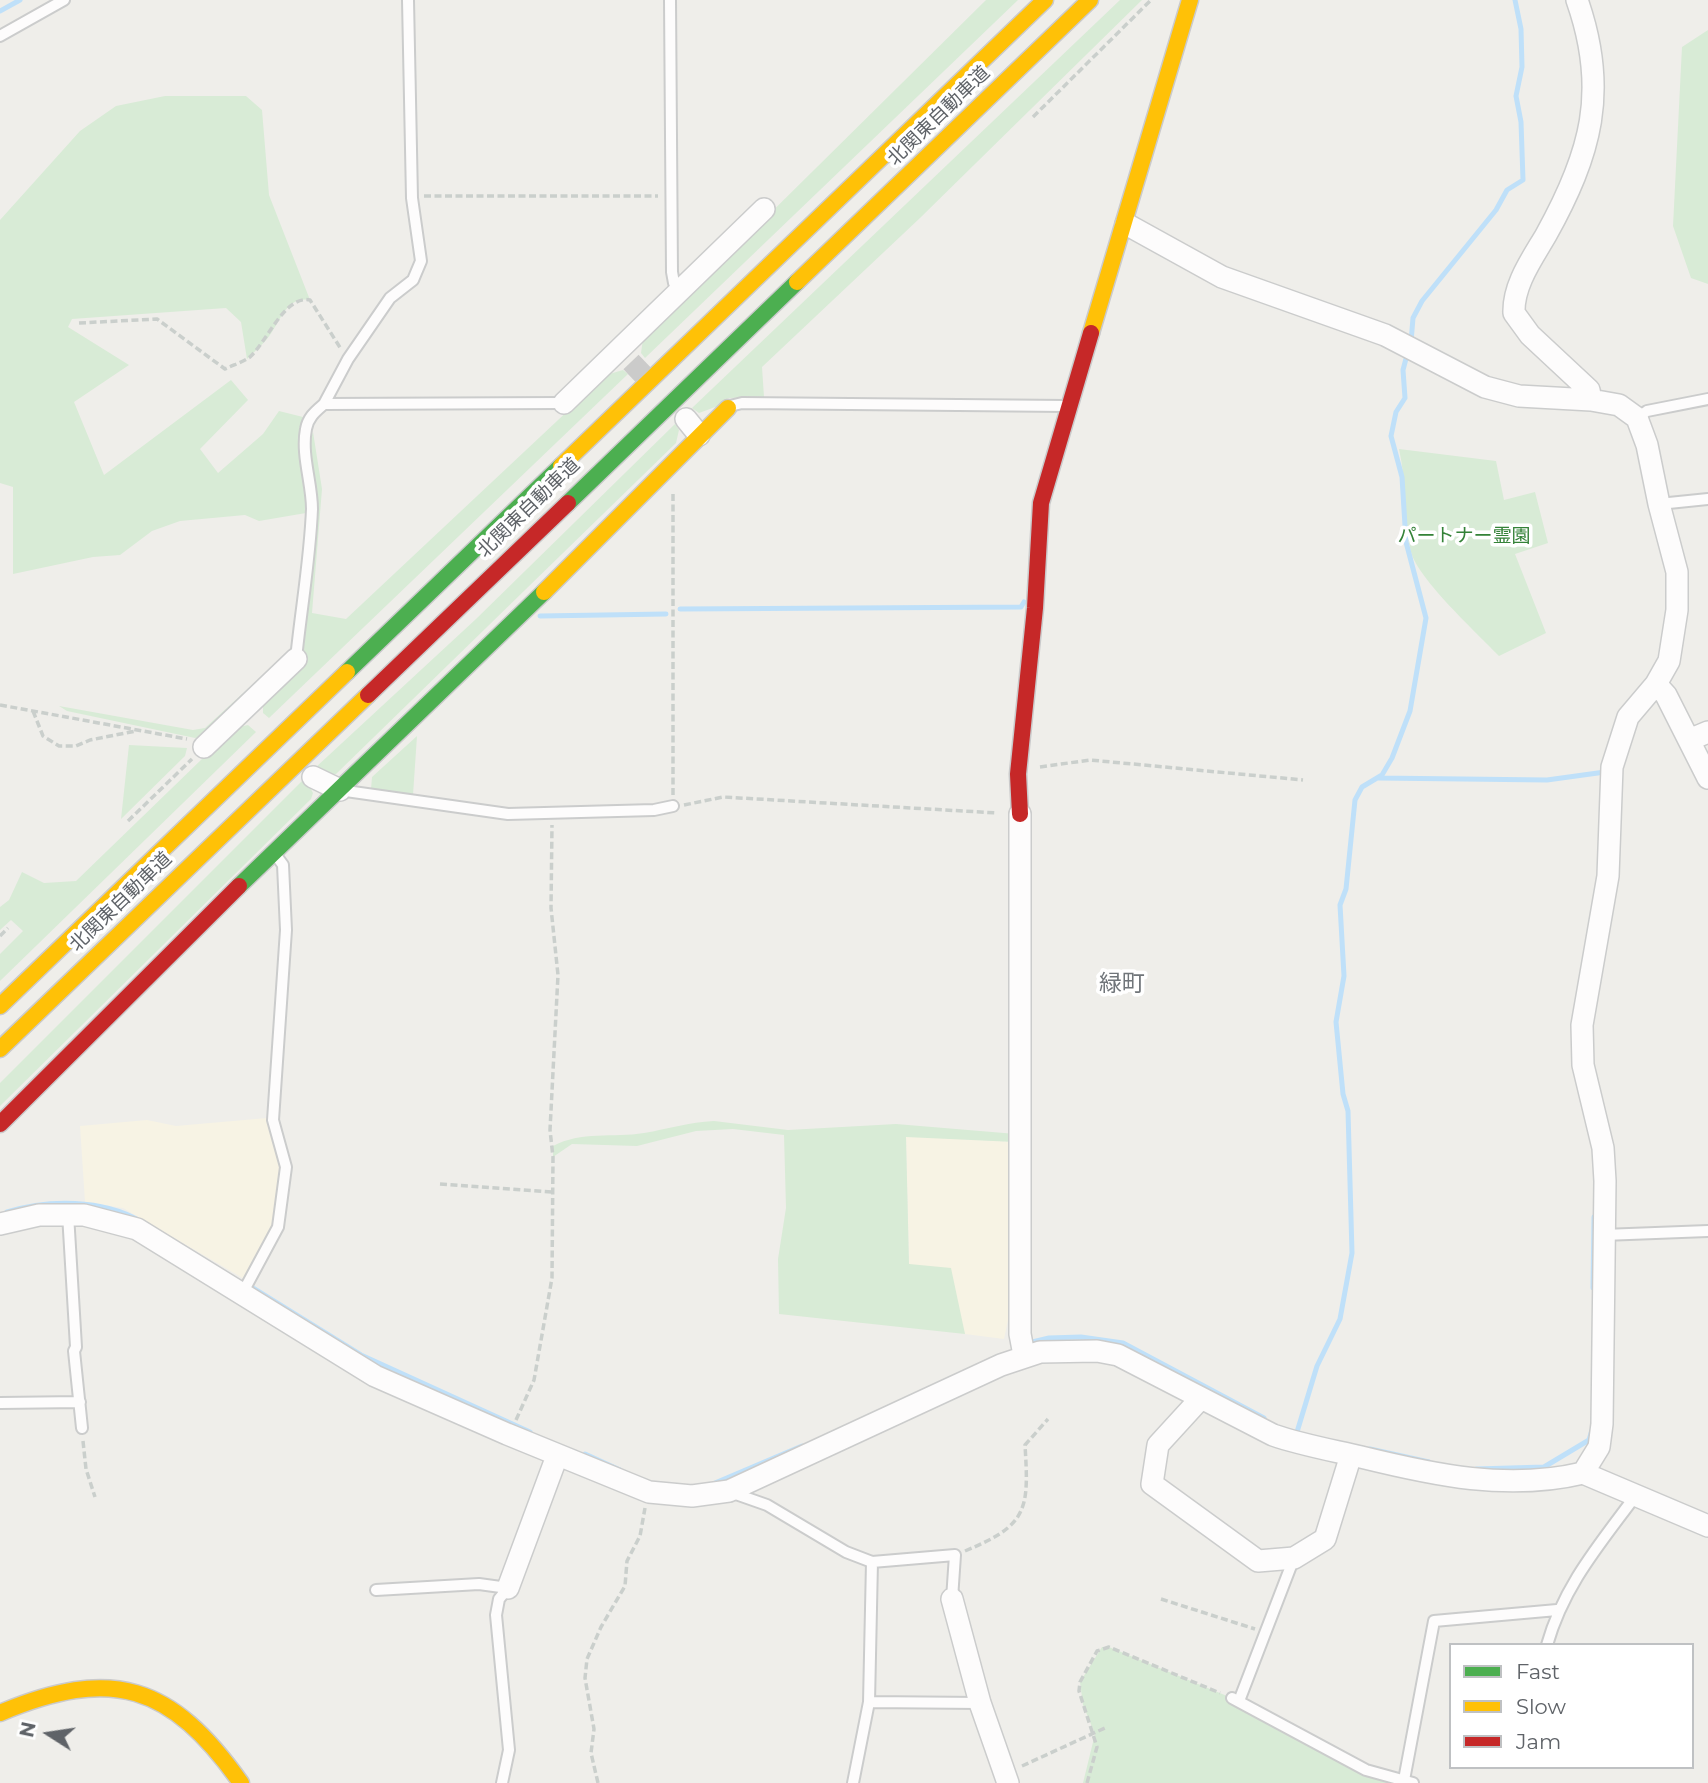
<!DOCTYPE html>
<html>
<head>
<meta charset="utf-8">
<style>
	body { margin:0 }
	#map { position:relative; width:1708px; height:1783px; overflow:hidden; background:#efeeea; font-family:Montserrat,sans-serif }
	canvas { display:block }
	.legend { position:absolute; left:1449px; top:1643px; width:245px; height:126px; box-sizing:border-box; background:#fff; border:2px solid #bfc1c3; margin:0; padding:9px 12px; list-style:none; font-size:21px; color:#5f6368 }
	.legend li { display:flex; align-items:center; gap:14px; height:35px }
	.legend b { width:35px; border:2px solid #bfc1c3 }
	.north { position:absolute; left:14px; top:1699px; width:70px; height:70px; -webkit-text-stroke:5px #fff; paint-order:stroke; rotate:282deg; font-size:19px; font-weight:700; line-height:28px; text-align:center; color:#5f6368 }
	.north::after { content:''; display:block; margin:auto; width:24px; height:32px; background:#5f6368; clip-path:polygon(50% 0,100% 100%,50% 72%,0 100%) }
</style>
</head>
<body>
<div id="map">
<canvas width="1708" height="1783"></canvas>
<ul class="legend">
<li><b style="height:9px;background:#4caf50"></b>Fast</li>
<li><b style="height:9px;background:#ffc107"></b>Slow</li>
<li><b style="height:9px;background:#c62828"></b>Jam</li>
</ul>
<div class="north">N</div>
</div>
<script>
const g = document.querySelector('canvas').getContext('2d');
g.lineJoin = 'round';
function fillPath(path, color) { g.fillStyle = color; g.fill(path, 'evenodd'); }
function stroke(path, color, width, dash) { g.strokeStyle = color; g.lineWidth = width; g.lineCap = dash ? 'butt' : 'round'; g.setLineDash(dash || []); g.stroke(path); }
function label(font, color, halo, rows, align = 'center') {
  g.font = font + ' Montserrat,"Noto Sans JP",sans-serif'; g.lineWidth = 7; g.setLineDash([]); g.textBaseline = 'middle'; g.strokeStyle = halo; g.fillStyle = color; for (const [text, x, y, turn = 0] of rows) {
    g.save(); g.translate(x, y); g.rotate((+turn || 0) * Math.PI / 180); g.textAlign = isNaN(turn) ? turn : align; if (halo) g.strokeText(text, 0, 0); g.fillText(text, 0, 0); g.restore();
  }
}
fillPath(new Path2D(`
	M267 1118 280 1156 275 1223 246 1280 123 1208 85 1202 80 1126 147 1120 176 1126Z
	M906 1136 1015 1142 1011 1306 1004 1339 965 1334 958 1311 909 1264Z`), '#f7f3e4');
fillPath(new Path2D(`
	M986 0H1018L645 358 641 353 643 339Z
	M1120 0H1142L920 218 762 367 764 397 728 398 718 406 699 413 692 408Z
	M1708 30V284L1691 278 1673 226 1682 47Z
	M165 96H246L262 110 269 195 310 300C286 295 280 323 267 339 261 346 253 353 247 359L241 322 226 308 72 319 68 327 129 365 74 402 104 475 231 380 248 400 200 449 218 473 263 434 279 411 303 417C293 450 306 479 306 513L259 521 245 515 180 521 152 531 120 555 93 557 13 574V487L0 483V220L80 131 116 106Z
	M623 370 628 374 269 718 263 713V701L302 657 316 491 309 444 313 432 322 489 312 613 346 619 606 375Z
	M675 424 679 430 676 443 336 774H320L315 768 476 619Z
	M1399 449 1496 461 1504 500 1535 492 1548 543 1515 554 1546 633 1499 656C1478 634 1418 579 1411 552 1402 518 1407 483 1399 449Z
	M289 651V657L208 735 195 738 67 711 59 706 193 730 205 728Z
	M248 725 256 732 0 981V954L23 931 11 920 0 930V907L9 900 22 872 44 883 76 881 234 728Z
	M417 736 413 795 371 789 372 777Z
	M129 745 187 748 185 756 121 819Z
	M305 778 313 793 311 799 0 1106V1083Z
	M714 1121 788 1130 896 1124 1016 1134 1015 1142 906 1137 909 1264 951 1268 965 1334 779 1314 778 1259 786 1208 784 1135 733 1129 696 1131 637 1146 572 1144 553 1157V1146C581 1131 613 1138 644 1133 668 1129 689 1122 714 1121Z
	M1102 1647H1109L1239 1701 1322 1748 1413 1783H1083L1095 1734 1083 1705 1080 1682Z`), '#d8ebd6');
stroke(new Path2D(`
	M0 11 20 0
	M1411 342 1413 318 1422 301 1496 210 1507 190 1523 180 1521 122 1516 96 1522 67 1521 29 1515 0
	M680 609 1021 607 1024 602
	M540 616 666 614
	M1378 778 1547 780 1605 772
	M7 1212C48 1199 103 1199 140 1221
	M248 1285 361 1355 530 1432
	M1593 1288 1594 1217
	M1028 1343 1049 1338 1081 1337 1123 1343 1264 1418
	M1297 1432 1317 1366 1340 1319 1352 1253 1348 1111 1343 1094 1336 1022 1344 976 1340 905 1346 889 1355 800 1362 787 1382 775 1392 758 1410 711 1426 618 1406 542 1402 477 1391 436 1396 412 1405 398 1403 370 1408 351
	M1370 1449 1429 1462
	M585 1454 620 1470
	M1476 1469 1544 1467 1589 1440 1592 1430
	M715 1483 802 1446`), '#bfe0f9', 5);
stroke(new Path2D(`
	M631 362 655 387`), '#cbcbca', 21, [21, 10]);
const lane = new Path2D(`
	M670 0 672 272 674 283 681 291
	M0 36 64 0
	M324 404 348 359 390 298 413 280 421 261 412 198 408 0
	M730 406 742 403 1066 406
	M1637 418 1647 411 1708 399
	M1659 504 1708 499
	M296 659C301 609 310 560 312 509 312 483 301 455 306 429 308 417 316 411 324 404L564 403
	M346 791 508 814 654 810 673 806
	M68 1214 76 1347 74 1351 82 1428
	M1603 1235 1708 1231
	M242 1294 278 1227 286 1167 273 1120 286 930 283 865 275 854
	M0 1403 80 1402
	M730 1492 767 1505 846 1552 872 1562 869 1702 853 1783
	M872 1562 955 1555 952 1599
	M376 1590 479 1584 508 1588
	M1547 1645C1564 1585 1600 1544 1636 1495
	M1232 1698 1366 1770 1413 1783
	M1239 1701 1294 1558
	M869 1702 980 1703
	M1404 1780 1434 1621 1557 1610
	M502 1783 509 1750 496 1615 499 1599 508 1588`);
const street = new Path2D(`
	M1577 0C1609 91 1591 154 1546 235 1532 259 1513 285 1514 313L1530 335 1589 390 1591 400
	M564 403 764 209
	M686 419 699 435
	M1656 684 1666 695 1708 778
	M1689 740 1708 732
	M204 747 296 659
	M313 777 340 790
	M1020 814V1334L1024 1355
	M0 1224 39 1215H84L137 1229 375 1376 507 1434 649 1492 692 1496 729 1491 1001 1365 1040 1352 1097 1351 1118 1355 1273 1435C1302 1445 1331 1450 1361 1457 1434 1475 1508 1491 1583 1473L1599 1447 1602 1424 1605 1181 1603 1148 1583 1065 1582 1025 1608 876 1612 767 1628 717 1656 684 1669 661 1677 610V572L1659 504 1647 445 1637 418 1619 405 1591 400 1519 396 1485 387 1385 335 1222 277 1126 224
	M1201 1398 1158 1445 1152 1484 1258 1561 1294 1558 1325 1539 1351 1455
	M1583 1473 1708 1526
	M508 1588 557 1456
	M952 1599 980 1703 1008 1783`);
const fast = new Path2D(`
	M568 503 797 282
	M347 672 561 466
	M239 886 544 592`);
const slow = new Path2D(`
	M797 282 1090 0
	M1091 333 1190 0
	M561 466 1045 0
	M544 592 728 408
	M0 1006 347 672
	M0 1049 368 695
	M0 1713C112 1666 171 1684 241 1783`);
const jam = new Path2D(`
	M368 695 568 503
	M1020 814 1018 774 1035 608 1041 503 1091 333
	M0 1124 239 886`);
stroke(lane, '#cbcccc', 14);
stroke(street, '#cbcccc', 24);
stroke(fast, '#cacacb', 19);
stroke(slow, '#cacacb', 19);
stroke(jam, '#cacacb', 19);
stroke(new Path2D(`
	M1033 117 1151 0
	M424 196H658
	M79 323 157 319 225 369C233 365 243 362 250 357 268 340 285 295 310 300L341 349
	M673 494V795
	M0 705 187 739
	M33 711 43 736 59 746H76L90 740 136 731
	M1040 767 1090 760 1303 780
	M684 805 723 797 997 813
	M128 821 192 759
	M0 936 8 928
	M440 1184 553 1192
	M516 1420 534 1380 552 1278 553 1157 550 1130 558 975 551 908 552 825
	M83 1441 86 1469 95 1497
	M965 1551C1028 1525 1029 1510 1025 1445L1048 1419
	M1161 1599 1255 1629
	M1022 1766 1107 1727
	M598 1783 591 1753 594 1729 585 1678 587 1659 601 1627 625 1586 627 1561 640 1536 645 1508
	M1087 1783 1097 1747 1079 1691 1080 1682 1097 1651 1109 1647 1220 1693`), '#cacfcc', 3.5, [7, 3.5]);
stroke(lane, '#fdfcfc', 10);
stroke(street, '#fdfcfc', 21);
stroke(fast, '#4caf50', 16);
stroke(slow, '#ffc107', 16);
stroke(jam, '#c62828', 16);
label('19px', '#5f6368', '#fff', [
	["北関東自動車道",939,116,-44],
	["北関東自動車道",529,508,-44],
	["北関東自動車道",121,902,-44]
]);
label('19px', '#348238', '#fff', [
	["パートナー霊園",1464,536]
]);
label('23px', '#70757a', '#fff', [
	["緑町",1122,984]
]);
</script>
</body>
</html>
